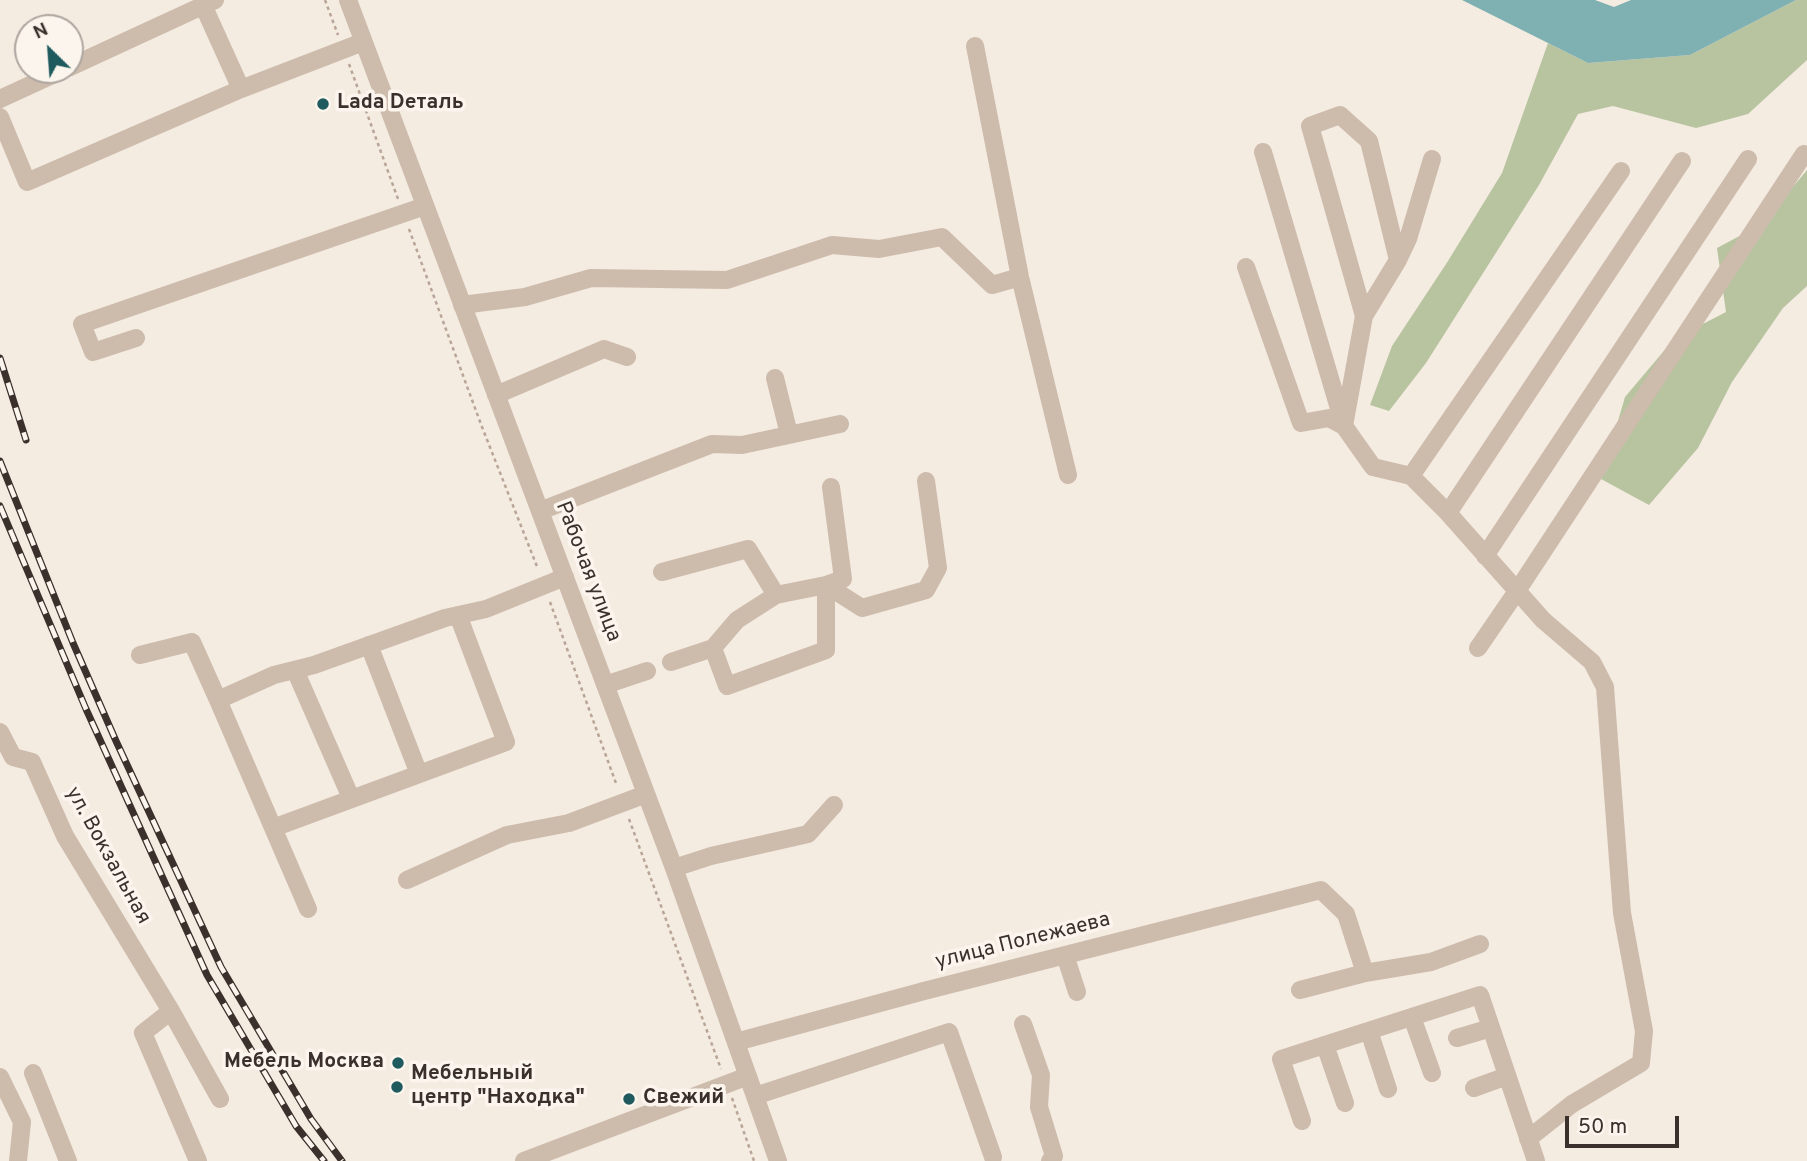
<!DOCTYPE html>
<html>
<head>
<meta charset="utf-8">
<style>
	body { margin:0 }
	#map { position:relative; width:1807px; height:1161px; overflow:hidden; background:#f4ebe1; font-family:Overpass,sans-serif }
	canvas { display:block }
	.north { position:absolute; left:14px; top:14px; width:70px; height:70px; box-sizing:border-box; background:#fbf5ee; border:2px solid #aea6a0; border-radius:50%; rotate:335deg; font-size:19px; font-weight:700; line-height:28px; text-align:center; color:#3b302b }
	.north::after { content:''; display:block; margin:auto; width:24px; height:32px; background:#1f5a5e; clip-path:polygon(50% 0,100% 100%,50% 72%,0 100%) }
	.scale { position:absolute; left:1565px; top:1116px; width:114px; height:32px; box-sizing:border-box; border:4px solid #3b302b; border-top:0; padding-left:9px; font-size:21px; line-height:24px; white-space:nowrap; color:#3b302b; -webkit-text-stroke:5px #fbf5ee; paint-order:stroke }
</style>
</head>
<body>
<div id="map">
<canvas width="1807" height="1161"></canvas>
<div class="north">N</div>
<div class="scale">50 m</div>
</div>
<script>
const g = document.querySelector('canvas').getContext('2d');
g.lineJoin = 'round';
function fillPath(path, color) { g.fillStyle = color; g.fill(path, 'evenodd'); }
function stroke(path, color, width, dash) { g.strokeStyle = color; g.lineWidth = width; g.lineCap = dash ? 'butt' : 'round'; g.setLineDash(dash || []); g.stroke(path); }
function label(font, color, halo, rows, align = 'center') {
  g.font = font + ' Overpass,sans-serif'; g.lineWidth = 7; g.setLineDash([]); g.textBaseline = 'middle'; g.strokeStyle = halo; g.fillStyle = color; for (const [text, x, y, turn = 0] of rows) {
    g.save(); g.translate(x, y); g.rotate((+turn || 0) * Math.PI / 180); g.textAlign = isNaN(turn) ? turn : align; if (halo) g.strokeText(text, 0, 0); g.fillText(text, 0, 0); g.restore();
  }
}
fillPath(new Path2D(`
	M1796 0H1807V60L1748 114 1696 128 1613 106 1578 114 1539 185 1426 363 1389 411 1370 405 1392 346 1448 261 1502 173 1548 43 1588 63 1690 55Z
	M1807 170V286L1783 308 1732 382 1698 448 1649 505 1601 479 1625 397 1674 339 1726 312 1717 248 1749 231 1776 207Z`), '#b8c4a0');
fillPath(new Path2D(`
	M1462 0H1595L1614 7 1631 0H1796L1690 55 1588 63Z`), '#7fb0b2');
stroke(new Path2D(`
	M325 0 338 35
	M349 64 398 199
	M409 229 482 427 538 569
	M550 602 617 786
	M629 819 721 1069
	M732 1098 754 1161`), '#b9a596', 2.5, [3.5, 3.5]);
stroke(new Path2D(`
	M348 0 674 868 778 1161
	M203 5 241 89
	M975 46 1020 277 1068 475
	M70 67 215 0
	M0 99 63 70
	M0 117 27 182 241 89 363 42
	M1263 152 1343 422
	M1398 260 1408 239 1432 159
	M1246 267 1301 423 1329 418 1344 426 1373 467 1411 476 1448 513 1543 620 1592 662 1605 687 1622 913 1644 1031 1641 1063 1572 1104 1528 1139
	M462 305 525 297 591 278 727 280 832 245 879 249 942 237 992 285 1020 277
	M136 338 93 352 82 324 425 206
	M775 378 789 434
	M496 395 604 349 627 357
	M1344 426 1364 316 1310 126 1340 115 1369 141 1398 260 1364 316
	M1411 476 1621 171
	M540 511 712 444 742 445 840 424
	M1448 513 1682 161
	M1485 556 1748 159
	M662 572 748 549 776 595
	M369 645 419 774
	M713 648 737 620 776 595 826 585 862 608 926 590 938 568 926 481
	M1478 648 1517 591 1804 154
	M140 655 192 642 218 700 274 675 314 665 445 618 486 609 565 577
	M671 662 713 648 727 686 826 650V585L843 579 831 487
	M295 670 351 798
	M605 685 647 671
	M218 700 308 909
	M0 732 13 757 32 762 65 836 171 1011
	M273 828 506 742 458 615
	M674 868 711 856 808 834 834 805
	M407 880 507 835 569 823 646 794
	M1065 955 1077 992
	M1300 990 1365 973 1431 962 1480 944
	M1412 1017 1432 1073
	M1023 1024 1041 1075 1039 1107 1054 1156 1050 1161
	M1369 1031 1388 1089
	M1457 1038 1491 1028
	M736 1042 924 991 1321 890 1346 914 1365 973
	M1325 1045 1345 1103
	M33 1073 68 1161
	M0 1077 22 1122 18 1161
	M1474 1088 1507 1076
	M755 1096 949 1032 993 1157
	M1302 1121 1281 1059 1480 995 1536 1161
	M198 1161 143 1033 171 1011 220 1099
	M524 1161 748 1076`), '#cdbbac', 18);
const rail = new Path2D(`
	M0 358 26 440
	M0 461 73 643 116 741 221 967 311 1119 342 1161
	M0 506 86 709 207 975 296 1126 324 1161`);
stroke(rail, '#3b302b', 7);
stroke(rail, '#fbf5ee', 4.5, [13]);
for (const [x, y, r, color] of [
	[323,104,7,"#1f5a5e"],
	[398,1063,7,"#1f5a5e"],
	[397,1087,7,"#1f5a5e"],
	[629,1099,7,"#1f5a5e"]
]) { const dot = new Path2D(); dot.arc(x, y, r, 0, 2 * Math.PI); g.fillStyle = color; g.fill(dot); stroke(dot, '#fbf5ee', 2.5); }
label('bold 21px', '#3b302b', '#fbf5ee', [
	["Lada Dеталь",337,104],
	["Мебель Москва",384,1063,"right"],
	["Мебельный",411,1075],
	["центр \"Находка\"",411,1099],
	["Свежий",643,1099]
], 'left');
label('21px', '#3b302b', '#fbf5ee', [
	["Рабочая улица",587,572,69],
	["ул. Вокзальная",107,856,61],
	["улица Полежаева",1023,942,-14]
]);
</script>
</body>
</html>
